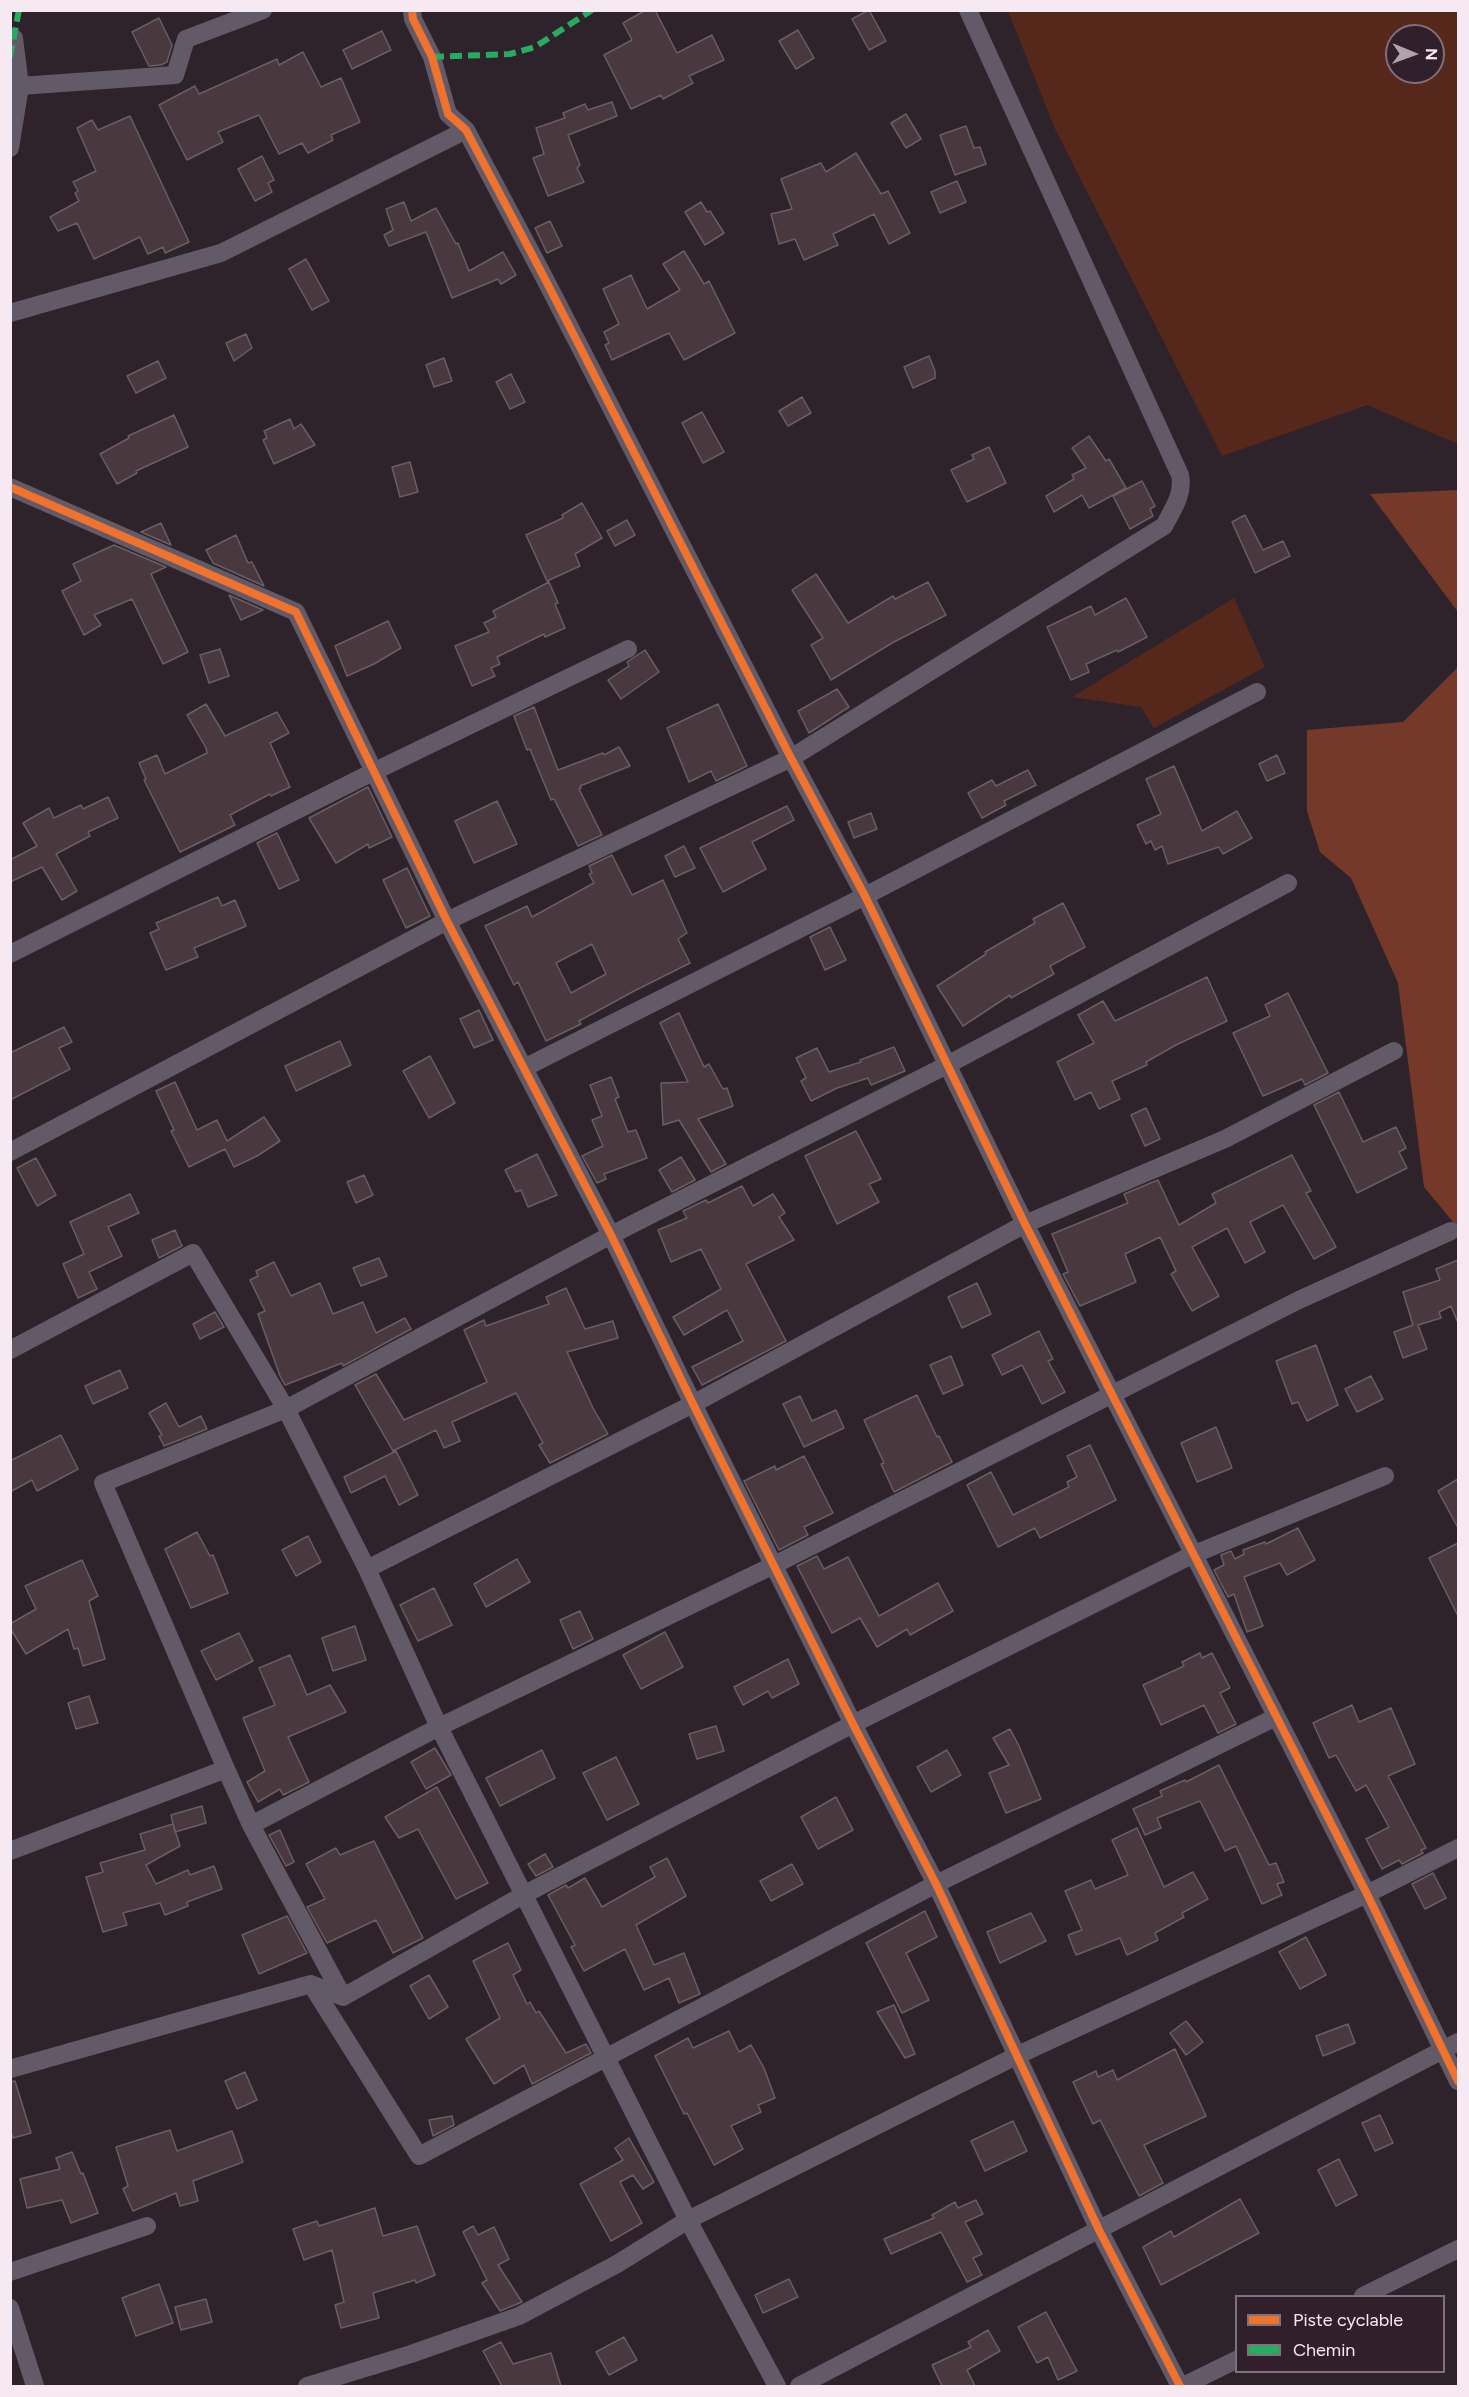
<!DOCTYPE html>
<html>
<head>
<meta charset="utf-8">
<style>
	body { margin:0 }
	#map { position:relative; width:1469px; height:2397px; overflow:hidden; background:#2e232b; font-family:Figtree,sans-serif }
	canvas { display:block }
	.frame { position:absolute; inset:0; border:12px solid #f6e9f2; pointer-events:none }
	.legend { position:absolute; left:1235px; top:2295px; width:210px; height:78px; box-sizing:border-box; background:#321f2c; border:2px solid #80707b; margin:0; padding:8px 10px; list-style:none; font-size:18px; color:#f6e9f2 }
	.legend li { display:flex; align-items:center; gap:12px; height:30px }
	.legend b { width:30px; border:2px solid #80707b }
	.north { position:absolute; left:1385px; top:24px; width:60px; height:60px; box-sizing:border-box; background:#321f2c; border:2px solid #80707b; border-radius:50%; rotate:91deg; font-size:16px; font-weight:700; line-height:24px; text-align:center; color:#f6e9f2 }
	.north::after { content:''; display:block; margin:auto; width:21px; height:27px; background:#b0a4ac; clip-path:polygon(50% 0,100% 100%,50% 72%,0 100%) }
</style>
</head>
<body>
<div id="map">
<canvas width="1469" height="2397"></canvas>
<div class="frame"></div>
<ul class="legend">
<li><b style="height:8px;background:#ef722f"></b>Piste cyclable</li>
<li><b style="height:8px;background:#26ab63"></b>Chemin</li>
</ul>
<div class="north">N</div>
</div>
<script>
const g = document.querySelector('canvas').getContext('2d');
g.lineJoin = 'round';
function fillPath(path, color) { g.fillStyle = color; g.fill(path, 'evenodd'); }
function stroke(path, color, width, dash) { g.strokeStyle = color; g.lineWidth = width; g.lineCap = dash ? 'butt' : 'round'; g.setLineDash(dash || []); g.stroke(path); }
fillPath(new Path2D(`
	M1008 11H1458V444L1367 405 1222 456 1055 129ZM1397 36H1433V72H1397Z
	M1234 598 1265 667 1154 728 1141 707 1072 697Z`), '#56281c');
fillPath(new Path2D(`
	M1458 490V612L1370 494Z
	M1458 667V1228L1424 1187 1398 983 1351 878 1320 852 1307 811V730L1403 722Z`), '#743929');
const building = new Path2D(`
	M646 10H655L677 53 712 35 724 60 689 76 693 83 663 99 661 95 631 109 604 55 632 40 623 23Z
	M869 10 886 41 869 50 852 19Z
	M159 18 172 45 167 62 161 65 149 66 132 32Z
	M798 30 814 58 796 69 779 41Z
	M382 31 391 50 352 69 343 50Z
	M303 52 321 87 341 78 360 122 331 135 333 140 308 153 302 143 279 154 259 115 218 132 223 142 187 160 159 105 195 86 199 94 277 59 279 65Z
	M612 102 617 116 568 135 580 165 577 168 584 182 548 196 533 158 544 154 536 128 565 118 563 113 585 104 588 110Z
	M906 114 921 139 906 148 891 123Z
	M130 116 189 242 165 253 163 247 148 254 140 237 94 259 77 223 58 231 50 217 79 201 75 193 78 191 73 182 96 171 77 128 92 120 98 130Z
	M966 126 974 148 980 147 986 164 955 175 940 135Z
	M856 153 881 194 888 191 910 233 889 244 874 214 833 234 838 245 804 260 795 239 779 244 771 214 792 209 781 179 821 163 826 172Z
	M262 156 274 180 268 183 272 192 255 201 238 169Z
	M957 181 966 202 940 213 931 192Z
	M404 202 411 221 436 208 456 244 458 243 469 271 503 252 516 275 501 284 498 279 452 298 426 232 389 246 384 235 393 230 386 209Z
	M701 202 707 212 710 211 724 233 705 245 685 212Z
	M550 221 562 246 547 253 535 228Z
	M684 251 704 284 709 281 735 333 684 360 669 333 612 360 605 345 609 343 604 332 619 324 603 289 631 275 647 309 680 290 663 264Z
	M306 259 329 301 312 310 289 269Z
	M246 334 252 348 234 361 226 343Z
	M929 356 935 371V378L913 388 904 367Z
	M444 358 452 381 434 387 426 365Z
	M158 361 166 378 136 393 127 376Z
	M511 374 525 402 510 409 496 382Z
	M802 397 811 413 788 426 779 411Z
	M702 412 724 452 703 463 682 423Z
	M174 415 188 447 136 471 137 473 117 484 100 454 129 438 128 436Z
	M290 419 294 429 301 424 315 445 274 464 263 440 267 438 264 431Z
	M1089 436 1106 461 1109 459 1126 488 1089 508 1082 495 1054 512 1046 496 1074 479 1072 475 1086 468 1072 448Z
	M989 447 1006 483 967 502 951 470 974 459 972 455Z
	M410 462 418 492 400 497 392 467Z
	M1142 481 1155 506 1150 509 1153 516 1130 529 1113 496Z
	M582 503 602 538 575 554 580 566 547 581 526 535 563 518 562 515Z
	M1245 515 1263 550 1283 541 1290 556 1255 573 1232 522Z
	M627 520 635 535 615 546 607 531Z
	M161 523 171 545 141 532Z
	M236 535 248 563 252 562 264 586 213 563 206 550Z
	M114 545 166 567 151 574 188 652 163 664 132 599 94 615 101 625 84 635 62 591 81 581 73 564Z
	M816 574 848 623 893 596 895 599 928 582 946 615 892 643 831 680 811 645 823 638 792 590Z
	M549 582 558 603 555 604 565 628 545 637 544 634 497 657 500 664 491 668 495 676 472 686 455 646 489 632 484 623 496 617 493 611Z
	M229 595 263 610 241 620Z
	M1126 598 1147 637 1118 652 1117 650 1086 664 1089 672 1071 680 1047 627 1091 606 1095 615Z
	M388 621 401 648 374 664 347 676 335 646Z
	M220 649 229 676 209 683 200 655Z
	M645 650 659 672 621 699 608 680 629 666 627 662Z
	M837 689 849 707 809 733 798 711Z
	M206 704 225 736 277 712 289 733 270 743 290 787 271 796 270 794 230 815 235 825 180 852 144 780 146 779 139 763 157 755 165 774 207 753 206 748 187 715Z
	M718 704 747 766 716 781 711 771 689 782 667 728Z
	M534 707 558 770 603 753 604 755 619 747 630 766 580 786 581 788 579 789 602 835 578 846 554 799 551 800 530 749 527 750 514 716Z
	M1277 755 1285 773 1267 781 1259 764Z
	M1174 766 1202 831 1237 811 1252 838 1223 854 1219 847 1168 864 1162 846 1155 850 1151 841 1146 844 1137 825 1161 814 1146 779Z
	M1028 770 1036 785 1004 801 1006 805 982 818 968 793 992 780 996 786Z
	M368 787 392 837 369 848 368 844 336 863 309 818Z
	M108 797 118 818 88 832 90 836 56 854 77 891 62 900 42 867 10 882V860L37 846 23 823 49 808 54 818 81 805 83 809Z
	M497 801 517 844 474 863 455 821Z
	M787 806 794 820 752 842 766 869 723 892 700 848Z
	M871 813 877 829 854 838 848 822Z
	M277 833 299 880 279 889 257 843Z
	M684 846 695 868 675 877 665 856Z
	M612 855 632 895 663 880 687 933 678 939 690 963 636 990 579 1021 581 1024 546 1041 518 982 514 985 485 926 527 906 532 917 594 883 589 874 592 873 589 866ZM592 944 606 974 571 993 556 963Z
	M407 868 430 916 406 928 383 880Z
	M218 897 222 906 235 900 246 926 194 948 198 957 166 970 150 933 159 929 156 923Z
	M1063 903 1085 947 1050 966 1054 974 1011 998 1010 995 963 1026 937 986 986 954 985 952 1035 923 1033 919Z
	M830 927 846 960 825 970 810 937Z
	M1207 977 1227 1021 1176 1045 1146 1062 1147 1065 1112 1081 1120 1099 1099 1109 1091 1092 1075 1100 1057 1062 1094 1043 1078 1015 1103 1001 1115 1021Z
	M1288 993 1328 1073 1305 1085 1302 1079 1263 1096 1233 1033 1270 1016 1265 1005Z
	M479 1010 493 1040 474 1048 460 1019Z
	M679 1013 704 1067 709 1064 723 1089 727 1088 733 1106 698 1119 726 1164 711 1172 679 1120 663 1125 661 1083 688 1082 660 1023Z
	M64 1027 72 1042 59 1048 70 1069 10 1100V1053Z
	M340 1041 351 1065 296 1091 285 1066Z
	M894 1047 905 1071 871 1085 868 1078 837 1088 811 1101 801 1081 806 1078 796 1058 817 1048 829 1072 861 1062 860 1060Z
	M430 1056 455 1103 429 1118 403 1071Z
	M611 1077 619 1097 615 1099 628 1132 636 1130 647 1158 604 1174 606 1179 597 1183 582 1156 603 1146 592 1120 602 1116 590 1085Z
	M175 1082 197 1130 217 1120 227 1141 264 1117 280 1141 257 1156 234 1167 225 1149 189 1167 171 1131 174 1130 156 1091Z
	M1339 1092 1363 1142 1396 1127 1406 1148 1399 1152 1407 1168 1357 1193 1314 1105Z
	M1146 1108 1160 1139 1145 1146 1131 1115Z
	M856 1131 881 1179 869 1184 879 1202 837 1224 805 1156Z
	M537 1154 557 1195 528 1207 521 1190 516 1192 505 1170Z
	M1292 1155 1311 1191 1306 1193 1336 1247 1314 1259 1283 1205 1250 1222 1265 1252 1245 1263 1227 1228 1192 1247 1219 1296 1192 1311 1171 1274 1176 1271 1160 1237 1125 1254 1136 1282 1080 1306 1063 1274 1068 1272 1052 1234 1128 1203 1124 1194 1158 1180 1179 1225 1216 1203 1212 1194Z
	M681 1157 695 1180 672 1192 659 1170Z
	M36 1158 56 1195 37 1206 17 1168Z
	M364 1175 373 1195 356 1203 347 1182Z
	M742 1186 753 1206 773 1194 785 1213 779 1217 794 1240 746 1264 786 1341 702 1385 692 1367 743 1341 727 1310 684 1335 673 1317 721 1289 701 1249 671 1262 658 1230 687 1218 683 1211 706 1200 708 1203Z
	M130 1194 139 1213 108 1227 122 1256 89 1272 97 1289 78 1298 63 1264 84 1254 70 1222Z
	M175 1230 182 1246 159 1258 152 1240Z
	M379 1258 387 1276 361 1286 353 1268Z
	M1458 1260V1323L1451 1306 1439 1312 1441 1318 1418 1325 1427 1349 1403 1358 1394 1332 1413 1325 1403 1292 1440 1280 1436 1269Z
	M274 1262 291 1296 320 1283 333 1314 363 1302 376 1333 405 1318 411 1329 343 1366 342 1363 285 1385 280 1376 258 1314 265 1311 250 1280 258 1276 256 1271Z
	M977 1283 991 1314 962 1328 948 1297Z
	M566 1288 585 1329 613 1321 618 1338 567 1352 593 1408 608 1434 550 1463 539 1445 543 1443 516 1393 452 1422 460 1441 444 1448 436 1430 393 1451 355 1385 376 1374 404 1420 487 1382 464 1330 484 1320 486 1326 549 1304 546 1297Z
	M215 1312 224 1327 200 1339 193 1324Z
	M1039 1331 1053 1359 1048 1361 1065 1392 1042 1404 1022 1365 1002 1375 992 1355Z
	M1316 1345 1338 1405 1307 1421 1298 1402 1292 1404 1276 1361Z
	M951 1356 963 1385 943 1394 930 1365Z
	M120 1370 128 1388 93 1404 85 1386Z
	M1371 1376 1383 1399 1357 1412 1345 1389Z
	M917 1395 937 1437 939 1436 952 1462 894 1492 881 1464 884 1463 864 1420Z
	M800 1396 812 1421 836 1410 844 1428 804 1447 783 1404Z
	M166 1403 179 1427 201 1416 207 1429 164 1446 159 1436 162 1435 149 1413Z
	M1216 1427 1232 1468 1197 1482 1181 1443Z
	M61 1435 78 1469 37 1491 32 1480 10 1492V1461Z
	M1090 1445 1116 1500 1040 1538 1035 1528 998 1547 967 1485 991 1472 1013 1515 1069 1487 1067 1482 1077 1477 1067 1456Z
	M396 1451 418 1495 399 1505 385 1476 351 1493 344 1477Z
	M804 1456 833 1513 804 1527 808 1535 779 1550 744 1481 775 1466 776 1470Z
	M1458 1479V1528L1438 1491Z
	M1298 1528 1315 1560 1287 1575 1280 1563 1244 1577 1263 1626 1247 1632 1234 1594 1228 1597 1214 1570 1224 1565 1221 1555 1231 1551 1235 1559 1244 1554 1243 1550 1265 1542 1266 1544Z
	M197 1532 210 1556 213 1555 228 1593 191 1608 165 1549Z
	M308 1536 321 1562 296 1576 282 1550Z
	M1458 1543V1616L1429 1558Z
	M817 1556 824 1569 848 1557 879 1616 938 1583 953 1611 910 1635 907 1629 877 1647 860 1618 832 1633 797 1566Z
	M517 1559 530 1582 486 1607 474 1584Z
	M82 1560 98 1596 89 1601 105 1659 83 1666 78 1648 74 1649 68 1629 26 1654 10 1628V1624L36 1609 25 1586Z
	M434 1588 452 1625 418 1641 400 1605Z
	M580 1611 593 1639 573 1649 560 1620Z
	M355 1626 366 1660 333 1671 322 1638Z
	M665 1632 683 1667 641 1689 623 1655Z
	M239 1633 253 1661 216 1680 201 1651Z
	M1200 1653 1202 1658 1212 1653 1230 1688 1220 1693 1236 1724 1218 1733 1204 1705 1161 1725 1143 1685 1184 1666 1182 1662Z
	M290 1655 307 1695 330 1685 346 1712 288 1737 309 1782 283 1795 280 1789 258 1802 247 1782 265 1771 243 1718 275 1705 259 1668Z
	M788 1659 799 1684 772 1698 768 1691 743 1705 734 1687Z
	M89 1696 98 1723 76 1729 68 1703Z
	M1352 1705 1359 1722 1391 1708 1415 1764 1388 1776 1426 1848 1421 1850 1423 1853 1402 1864 1399 1860 1382 1869 1366 1839 1389 1827 1366 1785 1356 1791 1336 1755 1329 1758 1313 1723Z
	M716 1726 724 1751 697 1759 689 1734Z
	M1010 1729 1019 1746 1041 1799 1006 1813 989 1773 1009 1765 993 1738Z
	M435 1748 451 1775 426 1789 411 1762Z
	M542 1750 555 1778 500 1806 486 1778Z
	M947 1750 961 1775 931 1792 917 1767Z
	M616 1757 639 1804 607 1820 583 1773Z
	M1219 1765 1269 1865 1276 1863 1284 1882 1277 1884 1282 1895 1262 1904 1236 1846 1225 1851 1200 1801 1157 1818 1161 1828 1145 1835 1133 1809 1162 1796 1160 1791 1185 1780 1186 1782Z
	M437 1787 488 1883 456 1899 418 1829 399 1838 385 1817Z
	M836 1797 853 1830 818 1849 801 1817Z
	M202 1806 206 1823 175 1832 171 1815Z
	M173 1824 180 1846 146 1865 156 1884 188 1870 190 1875 214 1866 222 1889 187 1902 188 1906 165 1915 160 1903 123 1913 127 1925 103 1932 86 1877 103 1872 100 1863 145 1850 140 1834Z
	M1137 1828 1164 1887 1193 1872 1208 1899 1182 1913 1184 1917 1155 1933 1158 1940 1127 1955 1120 1938 1076 1955 1068 1935 1082 1930 1065 1891 1091 1880 1095 1889 1128 1875 1112 1840Z
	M280 1830 294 1862 286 1866 269 1835Z
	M374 1841 423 1938 393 1953 376 1920 327 1943 307 1907 325 1899 306 1864 336 1848 340 1855Z
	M545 1854 553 1867 536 1876 528 1864Z
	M667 1858 686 1896 636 1925 654 1965 684 1953 700 1994 679 2003 669 1978 644 1990 625 1949 584 1971 571 1947 575 1945 548 1895 566 1885 568 1888 585 1878 602 1907 655 1877 650 1867Z
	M792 1864 803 1884 771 1901 760 1881Z
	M1433 1873 1446 1898 1425 1909 1412 1884Z
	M925 1911 937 1937 906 1953 929 2000 902 2013 866 1943Z
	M1031 1913 1046 1941 1000 1963 987 1932Z
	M287 1916 307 1953 259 1974 242 1935Z
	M1306 1937 1326 1975 1300 1989 1279 1952Z
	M508 1943 521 1970 513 1975 527 2004 530 2002 536 2013 539 2011 566 2053 586 2044 591 2053 532 2084 524 2065 494 2084 466 2039 500 2018 473 1961Z
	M429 1975 448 2007 429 2019 410 1986Z
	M894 2005 915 2054 905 2058 877 2012Z
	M1186 2021 1203 2042 1186 2055 1170 2033Z
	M1348 2024 1355 2043 1323 2056 1316 2036Z
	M729 2031 739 2052 751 2045 764 2068 775 2098 758 2105 761 2112 731 2126 743 2149 714 2165 687 2113 684 2114 655 2056 688 2038 693 2048Z
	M1175 2049 1206 2116 1144 2145 1163 2183 1139 2196 1100 2120 1093 2124 1073 2082 1096 2071 1098 2077 1113 2070 1117 2080Z
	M245 2072 257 2100 237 2109 225 2081Z
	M15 2081 31 2133 13 2138 10 2129V2082Z
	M1380 2115 1393 2143 1375 2151 1362 2123Z
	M452 2116 454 2125 433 2136 429 2120Z
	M1013 2121 1027 2151 985 2171 971 2141Z
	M170 2130 177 2151 232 2131 243 2162 193 2181 198 2201 180 2206 176 2193 133 2211 123 2189 128 2186 116 2147Z
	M629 2138 654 2182 643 2189 633 2175 620 2182 642 2223 611 2241 580 2184 623 2160 615 2148Z
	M72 2152 81 2174 83 2173 98 2213 71 2223 62 2200 27 2208 20 2179 60 2169 56 2158Z
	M1339 2159 1357 2195 1336 2206 1318 2170Z
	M1240 2199 1259 2233 1161 2285 1143 2247 1171 2231 1174 2237Z
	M976 2200 983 2214 965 2222 982 2254 973 2258 982 2275 967 2282 941 2232 891 2254 884 2239 934 2218 932 2215 955 2202 958 2208Z
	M375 2208 383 2236 417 2226 435 2275 416 2283 415 2280 373 2293 379 2318 341 2328 335 2305 344 2302 332 2250 304 2260 293 2229 317 2221 319 2226Z
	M473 2226 478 2235 494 2227 509 2259 498 2265 522 2302 500 2311 482 2283 487 2280 463 2232Z
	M789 2279 798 2297 763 2313 755 2295Z
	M159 2284 173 2323 136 2336 122 2298Z
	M206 2299 212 2322 181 2330 175 2307Z
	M1046 2312 1077 2371 1058 2380 1048 2357 1037 2363 1018 2327Z
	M988 2330 1000 2351 967 2370 975 2386H942L932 2365 971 2347 968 2342Z
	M624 2337 637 2360 609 2375 596 2352Z
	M501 2342 513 2364 551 2353 561 2386H502L483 2351Z`);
fillPath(building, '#4a383f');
stroke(building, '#695e63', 1.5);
stroke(new Path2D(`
	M412 10 413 19 432 57 448 114 466 130 545 279 791 758 865 896 1025 1224 1367 1894 1458 2081
	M20 86 175 75 186 39 263 10
	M10 148 20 86 14 38
	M10 313 221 253 466 130
	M10 487 296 612 447 921 611 1235 693 1404 853 1724 936 1884 1099 2230 1180 2386
	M10 954 373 772 628 649
	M524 1068 865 896 1257 692
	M10 1152 447 921 791 758 1164 526C1173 509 1184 494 1180 475L968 10
	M10 1350 193 1253 286 1409 367 1569 439 1727 688 2220 777 2386
	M367 1569 693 1404 1025 1224 1225 1139 1394 1051
	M226 1769 103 1483 286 1409 611 1235 949 1064 1288 883
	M251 1825 343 1997
	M10 1851 226 1769 251 1825 439 1727 774 1565 1299 1300 1451 1231
	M311 1984 419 2156 936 1884 1276 1717
	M10 2069 311 1984 343 1997 525 1894 853 1724 1192 1555 1385 1476
	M10 2272 147 2226
	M1363 2296 1458 2249
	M10 2308 35 2386
	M307 2386 411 2354 519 2316 617 2264 688 2220 1018 2055 1367 1894 1458 1848
	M799 2386 1458 2042
	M1183 2386 1236 2360`), '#635a67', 18);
stroke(new Path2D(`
	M10 57 19 10
	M432 57 510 54 535 47 592 10`), '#26ab63', 6, [12, 6]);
stroke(new Path2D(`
	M412 10 413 19 432 57 448 114 466 130 545 279 791 758 865 896 1025 1224 1367 1894 1458 2081
	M10 487 296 612 447 921 611 1235 693 1404 853 1724 936 1884 1099 2230 1180 2386`), '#ef722f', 8);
</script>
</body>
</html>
